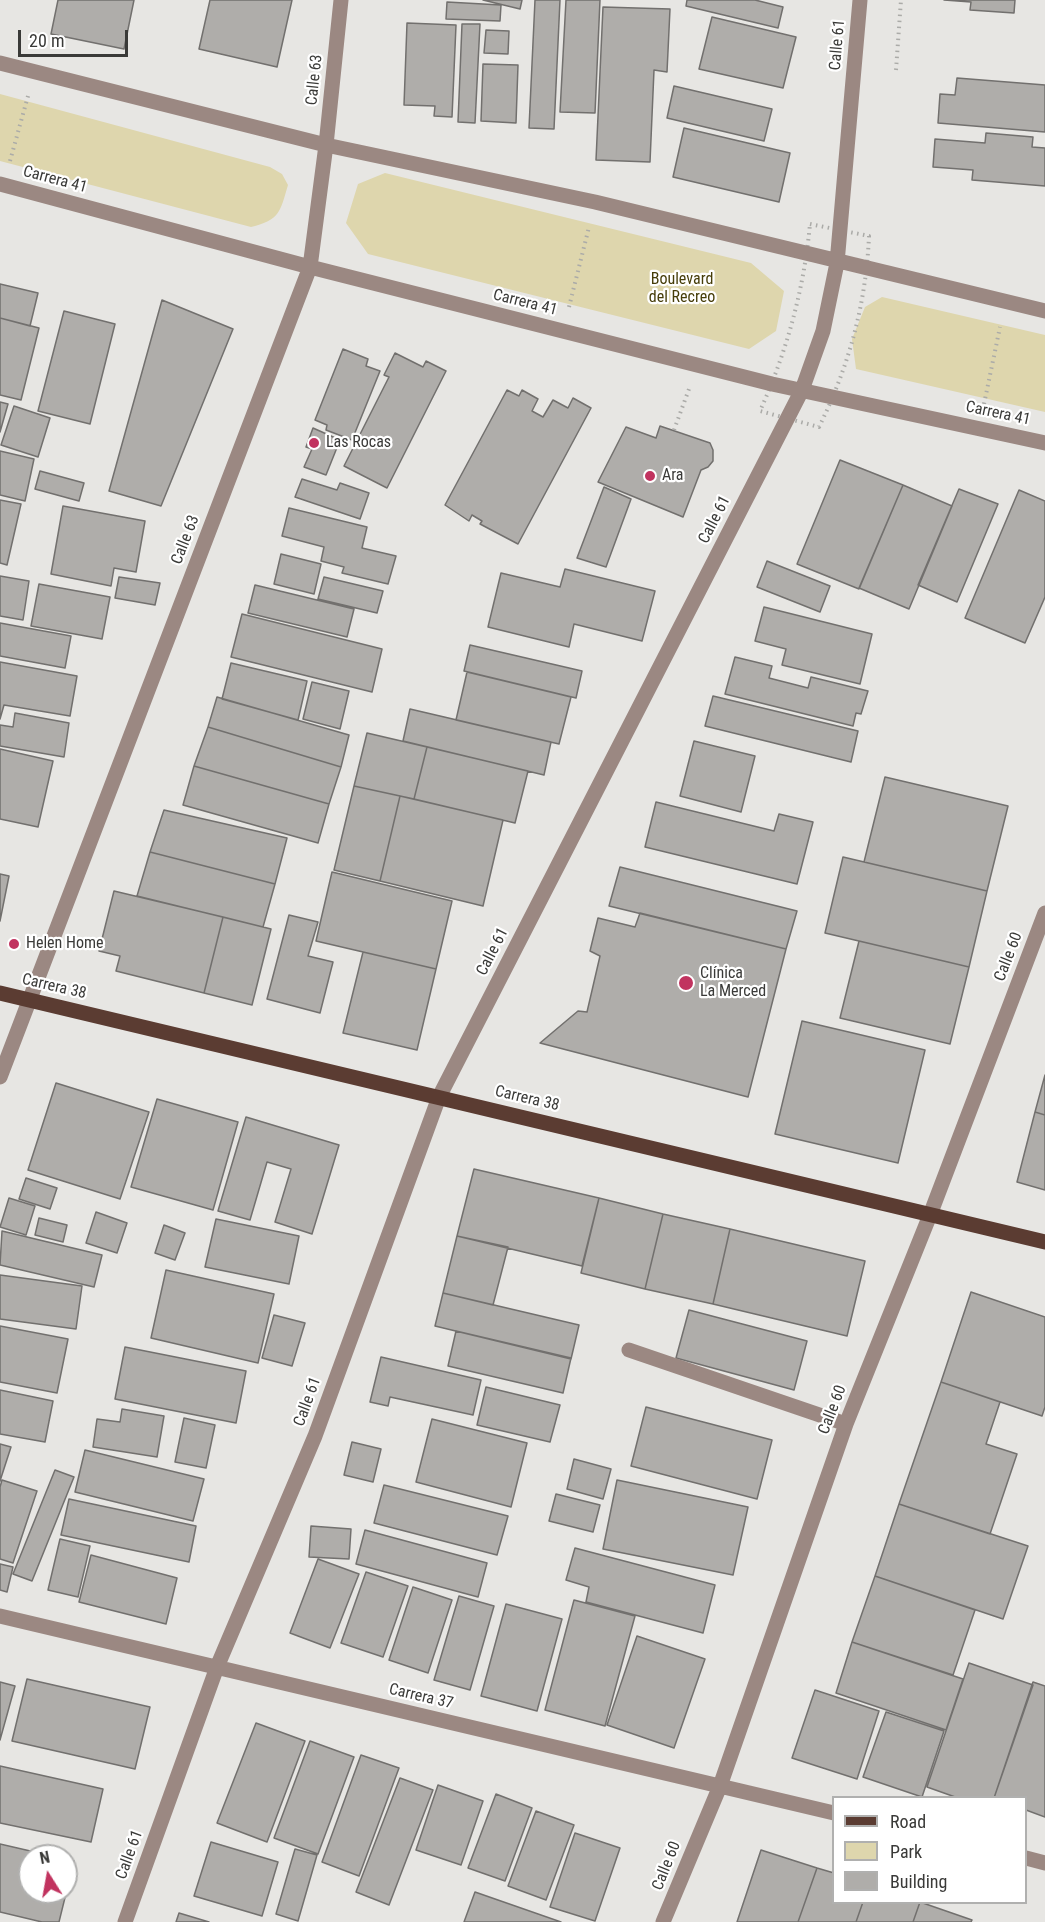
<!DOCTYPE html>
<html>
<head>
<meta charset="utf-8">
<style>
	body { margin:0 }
	#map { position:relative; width:1045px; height:1922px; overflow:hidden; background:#e7e6e3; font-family:"Roboto Condensed",sans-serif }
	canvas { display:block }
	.legend { position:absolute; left:832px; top:1796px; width:195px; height:108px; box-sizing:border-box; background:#fff; border:2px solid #b0b0af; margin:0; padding:8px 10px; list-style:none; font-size:18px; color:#3a3a38 }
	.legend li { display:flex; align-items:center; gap:12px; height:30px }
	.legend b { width:30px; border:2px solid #b0b0af }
	.north { position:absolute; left:18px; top:1844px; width:60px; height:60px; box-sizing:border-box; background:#fff; border:2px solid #b0b0af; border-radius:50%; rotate:349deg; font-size:16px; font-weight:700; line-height:24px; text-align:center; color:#3a3a38 }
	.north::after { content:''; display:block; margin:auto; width:21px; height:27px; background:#c1335f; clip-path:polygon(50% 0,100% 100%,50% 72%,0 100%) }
	.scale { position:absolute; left:18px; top:30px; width:110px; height:27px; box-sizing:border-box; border:3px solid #3a3a38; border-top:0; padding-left:8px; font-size:18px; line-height:21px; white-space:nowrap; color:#3a3a38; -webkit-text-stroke:4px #fff; paint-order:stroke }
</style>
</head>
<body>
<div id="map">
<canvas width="1045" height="1922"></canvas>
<ul class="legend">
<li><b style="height:8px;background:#5b3c32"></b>Road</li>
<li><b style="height:16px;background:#ded6ad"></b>Park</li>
<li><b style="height:16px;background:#afadaa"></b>Building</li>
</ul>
<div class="north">N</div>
<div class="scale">20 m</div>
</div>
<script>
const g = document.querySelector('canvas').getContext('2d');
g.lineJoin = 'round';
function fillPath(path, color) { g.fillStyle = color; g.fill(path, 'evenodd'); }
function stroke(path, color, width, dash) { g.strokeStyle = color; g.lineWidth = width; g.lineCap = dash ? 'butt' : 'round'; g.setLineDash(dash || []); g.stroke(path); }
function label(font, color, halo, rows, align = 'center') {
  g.font = font + ' "Roboto Condensed",sans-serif'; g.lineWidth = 4.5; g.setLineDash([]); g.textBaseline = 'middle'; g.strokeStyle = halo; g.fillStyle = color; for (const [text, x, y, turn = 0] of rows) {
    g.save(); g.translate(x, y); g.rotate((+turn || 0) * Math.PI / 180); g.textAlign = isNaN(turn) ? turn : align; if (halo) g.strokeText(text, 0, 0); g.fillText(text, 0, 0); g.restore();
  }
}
fillPath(new Path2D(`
	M0 94 270 167 282 174 288 185C280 212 280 220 251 227L0 161Z
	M385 173 751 263 784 291 776 331 749 349 368 254 346 223 358 184Z
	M882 297 1045 335V412L856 369 852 339 865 307Z`), '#ded6ad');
const building = new Path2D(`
	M58 0H134L124 49 51 34Z
	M210 0H292L277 67 199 49Z
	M483 0H522L520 9Z
	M535 0H560L554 129 529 128Z
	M566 0H600L595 113 560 112Z
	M687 0H755L783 7 778 28 686 6Z
	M944 0H1015L1014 13 970 10 971 2Z
	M447 2 501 5 500 21 446 19Z
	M603 7 670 9 667 72 654 70 650 162 596 160Z
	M712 17 796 37 783 88 699 69Z
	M407 23 456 25 452 117 434 116 435 106 404 105Z
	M462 24H480L475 123 458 122Z
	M486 30 509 31 508 54 484 53Z
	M483 64 518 65 516 123 481 121Z
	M957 78 1045 85V132L938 123 940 94 955 95Z
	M674 86 772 109 764 141 667 118Z
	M684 128 790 153 779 202 673 177Z
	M986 133 1033 137 1032 147 1045 148V186L972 180 973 170 933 167 935 139 985 143Z
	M0 284 38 293 30 326 0 318Z
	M162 300 233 329 161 506 109 491Z
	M64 311 115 324 90 424 38 411Z
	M0 318 39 328 21 400 0 395Z
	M343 349 368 359 366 366 380 371 352 440 326 430 327 425 315 420Z
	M395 353 423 367 426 361 446 371 387 488 344 466 389 377 384 375Z
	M507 390 519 396 522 390 538 399 532 411 543 417 553 400 568 408 573 398 591 408 518 544 480 524 482 521 472 515 469 521 445 505Z
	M0 402 8 404 0 432Z
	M14 406 50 418 38 457 1 445Z
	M660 426 710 443 713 450V461L708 467 701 470 683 517 598 482 626 427 656 438Z
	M313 428 340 440 326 475 304 467 312 449 306 447Z
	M0 451 34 459 25 501 0 495Z
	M840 460 903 485 859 589 797 564Z
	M40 471 84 483 79 501 35 489Z
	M302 479 337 490 340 483 369 493 360 519 295 497Z
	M903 485 952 506 909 609 859 588Z
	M604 487 631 499 606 567 577 558Z
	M959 489 998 504 957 602 918 585Z
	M1019 490 1045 501V597L1025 643 965 618Z
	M0 500 21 504 7 565 0 563Z
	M63 506 145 521 136 572 114 568 111 586 51 574Z
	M289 508 367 527 362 548 396 556 388 584 342 573 344 567 321 561 324 547 282 536Z
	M281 554 321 564 314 594 274 584Z
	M767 561 830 586 820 612 757 587Z
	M565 569 655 591 642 641 574 624 569 647 488 627 501 573 560 587Z
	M0 576 29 581 23 620 0 616Z
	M119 577 160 583 155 605 115 598Z
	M324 577 383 591 377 613 318 599Z
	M39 584 110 597 102 639 31 626Z
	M255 585 354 609 347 637 248 613Z
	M764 607 872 634 860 684 782 665 786 649 755 641Z
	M242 614 382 649 372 692 231 657Z
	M0 623 71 636 65 668 0 656Z
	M470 645 582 671 576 698 464 671Z
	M735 657 772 666 769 678 808 688 811 677 868 691 861 714 856 713 853 726 725 694Z
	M0 662 77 676 70 716 4 705 0 719Z
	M231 663 307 681 298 720 222 699Z
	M467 672 571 697 559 744 456 720Z
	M312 682 349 691 340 729 303 719Z
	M713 696 858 731 851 762 705 726Z
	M217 697 349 735 341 767 208 727Z
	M410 709 551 742 544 775 403 741Z
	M15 713 69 723 64 757 0 746V725L13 727Z
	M208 727 341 767 329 804 194 766Z
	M367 733 427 747 414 799 354 786Z
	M694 741 755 756 741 812 680 796Z
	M427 747 528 771 515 823 414 799Z
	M0 749 53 761 38 827 0 819Z
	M194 766 329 804 318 843 183 805Z
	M885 777 1008 806 987 891 864 862Z
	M354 786 400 796 380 881 334 870Z
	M400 796 503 820 483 906 380 881Z
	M656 802 774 831 779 814 813 822 797 884 645 847Z
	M164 810 287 838 275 884 150 852Z
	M150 852 275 884 263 927 137 896Z
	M843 857 987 891 969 967 825 933Z
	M620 867 797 911 786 949 609 906Z
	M332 872 452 901 436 969 316 941Z
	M0 874 9 876 0 921Z
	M114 891 223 917 204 993 116 971 120 956 99 951Z
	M640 913 786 949 748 1097 540 1043 578 1011 587 1012 600 956 590 951 598 918 635 927Z
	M289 915 318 922 308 956 333 962 320 1013 267 999Z
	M223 917 271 929 252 1005 204 993Z
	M859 941 969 967 950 1044 840 1018Z
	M363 952 436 969 417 1050 343 1033Z
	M802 1021 925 1050 898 1163 775 1134Z
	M1045 1075V1115L1035 1112Z
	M56 1083 149 1112 120 1199 28 1170Z
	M157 1099 238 1122 213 1210 131 1187Z
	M1035 1112 1045 1115V1190L1017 1182Z
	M246 1117 339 1145 312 1234 275 1222 291 1169 267 1162 250 1220 218 1211Z
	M474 1169 599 1198 582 1266 457 1236Z
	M26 1178 57 1188 50 1209 19 1199Z
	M9 1198 35 1206 26 1235 0 1227Z
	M599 1198 663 1214 645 1289 581 1273Z
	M96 1212 127 1223 117 1253 86 1243Z
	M663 1214 730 1229 713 1304 645 1289Z
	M39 1218 67 1225 63 1242 35 1235Z
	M216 1219 299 1236 289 1284 205 1267Z
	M164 1225 185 1233 175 1260 155 1253Z
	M730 1229 865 1261 847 1336 713 1304Z
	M2 1231 102 1255 94 1287 0 1265Z
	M457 1236 508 1247 493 1305 443 1293Z
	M166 1270 274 1294 258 1363 151 1338Z
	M0 1275 82 1286 76 1329 0 1319Z
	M971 1292 1045 1317V1407L1042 1416 941 1382Z
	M443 1293 579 1325 571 1359 435 1326Z
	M689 1310 807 1341 794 1390 676 1358Z
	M274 1315 305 1323 292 1366 262 1358Z
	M0 1326 68 1339 57 1393 0 1382Z
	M456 1331 571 1358 563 1393 448 1366Z
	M125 1347 246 1371 236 1423 115 1399Z
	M381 1357 481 1380 473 1415 390 1397 388 1406 370 1402Z
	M941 1382 1000 1402 986 1444 1017 1454 990 1534 899 1504Z
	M486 1387 560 1405 550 1442 477 1425Z
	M0 1390 53 1401 45 1442 0 1434Z
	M646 1407 772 1440 757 1499 631 1466Z
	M122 1409 164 1416 157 1457 93 1447 97 1419 120 1422Z
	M184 1418 215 1425 206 1468 175 1462Z
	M432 1419 527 1443 511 1507 416 1482Z
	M352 1442 381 1449 373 1482 344 1475Z
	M0 1444 11 1447 0 1481Z
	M85 1450 204 1479 193 1521 75 1492Z
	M574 1459 611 1469 603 1499 567 1489Z
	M55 1470 74 1477 32 1581 13 1574Z
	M2 1480 37 1491 13 1563 0 1559V1487Z
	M617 1480 748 1507 733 1575 603 1549Z
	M384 1485 508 1516 497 1555 374 1523Z
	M556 1494 600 1505 593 1532 549 1521Z
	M69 1499 196 1526 189 1562 61 1535Z
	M899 1504 1028 1546 1003 1619 875 1576Z
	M311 1526 351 1529 349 1559 309 1557Z
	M365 1530 487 1563 478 1597 356 1564Z
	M60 1539 90 1546 78 1597 48 1590Z
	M575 1548 715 1585 703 1633 586 1602 589 1587 566 1580Z
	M91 1555 177 1578 166 1624 79 1602Z
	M318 1559 359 1574 330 1648 290 1633Z
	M0 1564 13 1567 7 1592 0 1590Z
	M366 1572 408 1586 383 1657 341 1643Z
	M875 1576 975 1610 953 1675 852 1642Z
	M413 1587 452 1600 428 1673 389 1660Z
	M459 1596 494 1606 470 1690 434 1680Z
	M574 1600 635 1616 605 1726 545 1710Z
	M506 1604 562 1619 537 1711 481 1696Z
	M637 1636 705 1659 674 1748 607 1725Z
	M852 1642 963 1679 946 1730 836 1693Z
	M969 1663 1033 1685 994 1798H958L927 1787Z
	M27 1679 150 1707 135 1769 12 1741Z
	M0 1682 15 1686 0 1740Z
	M1033 1682 1045 1686V1817L1026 1810V1798H994Z
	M815 1690 879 1711 857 1779 792 1758Z
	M886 1712 944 1731 922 1797 863 1777Z
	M256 1723 305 1741 267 1842 217 1823Z
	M310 1741 354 1757 318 1854 274 1838Z
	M361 1755 399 1768 359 1876 322 1862Z
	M0 1766 103 1789 91 1842 0 1823Z
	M400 1778 433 1790 389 1905 356 1892Z
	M438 1785 483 1801 461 1865 416 1850Z
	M496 1794 532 1808 505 1881 468 1868Z
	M536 1811 574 1825 546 1900 508 1886Z
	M575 1833 620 1848 595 1921 550 1907Z
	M211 1842 278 1862 262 1916 194 1896Z
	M0 1844 52 1856H30V1892H66V1859L74 1861 59 1922H42L0 1912Z
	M295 1849 317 1855 298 1921 276 1914Z
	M761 1850 817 1868 798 1922H737Z
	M817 1868 834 1873V1902H863L856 1922H798Z
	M475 1892 561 1922H464Z
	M863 1902H920L913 1922H856Z
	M920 1902 972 1920 971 1922H913Z
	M179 1913 209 1922H176Z`);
fillPath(building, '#afadaa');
stroke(building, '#72706e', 1.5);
stroke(new Path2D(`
	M896 70 901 0
	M10 161 28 96
	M810 224 869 236C866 304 849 366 819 427L760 411C787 351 804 289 810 224Z
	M569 307 589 227
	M984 404 1000 327
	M674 430 689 389`), '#ababa8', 4, [1.5, 4.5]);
stroke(new Path2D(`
	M0 63 326 145 595 202 1045 311
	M0 184 310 267 772 384 1045 443
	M0 1077 310 267 326 145 341 0
	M629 1350 846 1424
	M0 1616 834 1813
	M1026 1858 1045 1863
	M125 1922 217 1667 315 1436 439 1097 802 390 823 331 837 263 860 0
	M663 1922 720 1786 846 1424 930 1215 1045 913`), '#9b8882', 15);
stroke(new Path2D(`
	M0 993 1045 1242`), '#5b3c32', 15);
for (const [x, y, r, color] of [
	[314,443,6,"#c1335f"],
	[650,476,6,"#c1335f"],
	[14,944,6,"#c1335f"],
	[686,983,8,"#c1335f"]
]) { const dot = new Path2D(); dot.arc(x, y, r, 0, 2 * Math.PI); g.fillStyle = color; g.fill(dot); stroke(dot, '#fff', 2); }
label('16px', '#3a3a38', '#fff', [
	["Calle 61",838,45,-85],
	["Calle 63",315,80,-84],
	["Carrera 41",55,180,15],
	["Carrera 41",525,303,14],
	["Carrera 41",998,414,12],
	["Calle 61",715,520,-63],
	["Calle 63",186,540,-69],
	["Calle 61",493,952,-63],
	["Calle 60",1009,957,-69],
	["Carrera 38",54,987,13],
	["Carrera 38",527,1099,13],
	["Calle 61",308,1402,-70],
	["Calle 60",833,1410,-69],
	["Carrera 37",421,1697,13],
	["Calle 61",130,1855,-70],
	["Calle 60",667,1866,-68]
]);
label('16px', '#463d09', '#fff', [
	["Boulevard",682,280],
	["del Recreo",682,298]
]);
label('16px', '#3a3a38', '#fff', [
	["Las Rocas",326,443],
	["Ara",662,476],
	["Helen Home",26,944],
	["Clínica",700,974],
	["La Merced",700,992]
], 'left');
</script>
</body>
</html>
